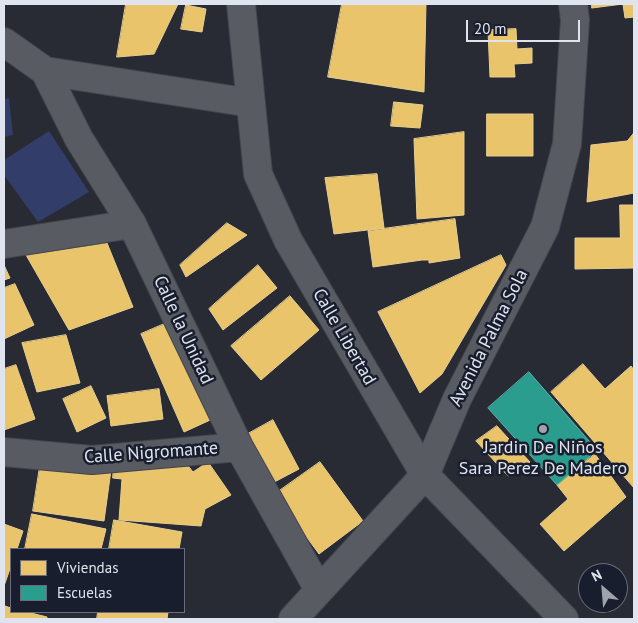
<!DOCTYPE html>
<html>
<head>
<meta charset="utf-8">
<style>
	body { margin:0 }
	#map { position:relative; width:638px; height:623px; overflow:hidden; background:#282b33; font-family:"PT Sans",sans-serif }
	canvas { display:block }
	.frame { position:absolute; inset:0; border:5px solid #e0e4ef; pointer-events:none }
	.legend { position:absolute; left:10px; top:548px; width:175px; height:65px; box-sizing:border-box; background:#191e2e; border:1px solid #696d7b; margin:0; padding:6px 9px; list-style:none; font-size:15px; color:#e0e4ef }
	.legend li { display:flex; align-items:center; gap:10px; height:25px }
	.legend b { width:25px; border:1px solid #696d7b }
	.north { position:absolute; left:578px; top:563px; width:50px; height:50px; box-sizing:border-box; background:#191e2e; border:1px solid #696d7b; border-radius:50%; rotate:333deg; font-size:14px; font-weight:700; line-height:20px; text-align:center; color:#e0e4ef }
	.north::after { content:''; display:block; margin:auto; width:18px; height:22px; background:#a0a3ad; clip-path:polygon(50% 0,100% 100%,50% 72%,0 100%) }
	.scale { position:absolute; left:466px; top:20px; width:114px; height:22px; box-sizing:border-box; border:2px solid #e0e4ef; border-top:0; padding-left:6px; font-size:15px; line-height:18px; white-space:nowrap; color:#e0e4ef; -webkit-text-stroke:4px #191e2e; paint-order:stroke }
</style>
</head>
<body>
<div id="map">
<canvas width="638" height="623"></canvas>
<div class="frame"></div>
<ul class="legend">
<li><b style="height:14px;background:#e9c46a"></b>Viviendas</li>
<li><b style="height:14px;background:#2a9d8f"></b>Escuelas</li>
</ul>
<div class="north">N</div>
<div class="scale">20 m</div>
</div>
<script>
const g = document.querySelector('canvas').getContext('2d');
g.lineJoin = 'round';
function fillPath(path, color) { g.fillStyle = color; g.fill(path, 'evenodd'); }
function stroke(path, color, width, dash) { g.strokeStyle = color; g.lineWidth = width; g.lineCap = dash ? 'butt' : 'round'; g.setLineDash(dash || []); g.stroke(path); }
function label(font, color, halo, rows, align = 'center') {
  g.font = font + ' "PT Sans",sans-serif'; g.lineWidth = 5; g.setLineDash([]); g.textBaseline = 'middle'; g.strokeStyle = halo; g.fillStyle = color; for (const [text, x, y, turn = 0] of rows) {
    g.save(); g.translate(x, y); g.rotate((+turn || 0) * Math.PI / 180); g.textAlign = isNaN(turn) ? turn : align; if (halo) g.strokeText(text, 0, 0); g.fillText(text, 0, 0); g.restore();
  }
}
fillPath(new Path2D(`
	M9 98 13 135 4 137V99Z
	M49 131 89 192 38 222 4 175V160Z`), '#323d69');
const homes = new Path2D(`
	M126 4H178L154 54 117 57Z
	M342 4H426L424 92 328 77Z
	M592 4H634V17L625 18 623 4 592 8Z
	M186 5 206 9 202 32 181 29Z
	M516 29 517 49 532 48V63L514 64 515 77H490L488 30Z
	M394 102 423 105 420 128 391 126Z
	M487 114H533V156H487Z
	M464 132V215L417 219 414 139Z
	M634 133V193L587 202 591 145 627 141Z
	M377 174 384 228 334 234 325 178Z
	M620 205H634V268L575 269V238H620Z
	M455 219 460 258 429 263V260H422L373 267 368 231Z
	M227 223 247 235 186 277 180 265Z
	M107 243 133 307 69 330 26 255Z
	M501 255 506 265 442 374 420 393 378 312Z
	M4 265 10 278 4 280Z
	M258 265 277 288 223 330 209 309Z
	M15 284 34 325 4 339V288Z
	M290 296 319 330 261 380 231 346Z
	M176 319 219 416 184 432 141 334Z
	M66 335 80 383 37 392 22 343Z
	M583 364 605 389 631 366 634 370V488L551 392Z
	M16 365 35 419 4 430V369Z
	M91 386 106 418 77 432 63 399Z
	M159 389 163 419 111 426 107 396Z
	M273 420 299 469 263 488 237 440Z
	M497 426 530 462 508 476 476 441Z
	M595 454 626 497 564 551 540 524 568 499 557 485Z
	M41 460 111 470 104 521 33 511Z
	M114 461 189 467 193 472 208 462 231 495 205 509 201 526 119 520 122 479 113 478Z
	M320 462 363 521 319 554 275 494Z
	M32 514 106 529 101 549H25Z
	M114 520 182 532 179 549H109Z
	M4 524 23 531 17 549H11V566L4 586Z
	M5 606 11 608V612H27L47 617V619H4Z
	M98 612H168L167 619H97Z`);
fillPath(homes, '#e9c46a');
stroke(homes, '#e6ce92', 1);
const schools = new Path2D(`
	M529 372 597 450 557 485 488 408Z`);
fillPath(schools, '#2a9d8f');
stroke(schools, '#61b2ac', 1);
const minor = new Path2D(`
	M241 4 258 174 288 240 425 475 564 619
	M4 42 45 71 251 103
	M45 71 79 139 132 224 239 447 319 590
	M4 244 132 224
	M4 452 92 460 239 447
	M293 619 425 475 457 399 545 227 567 144 575 20 573 4`);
stroke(minor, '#43464d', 30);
stroke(minor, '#585b62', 28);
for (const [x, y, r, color] of [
	[543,429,5,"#a0a3ad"]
]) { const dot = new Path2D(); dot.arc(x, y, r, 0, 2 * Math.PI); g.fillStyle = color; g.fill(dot); stroke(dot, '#191e2e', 2); }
label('18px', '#e0e4ef', '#191e2e', [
	["Calle la Unidad",183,330,65],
	["Calle Libertad",344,337,60],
	["Avenida Palma Sola",489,338,-63],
	["Calle Nigromante",151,453,-4]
]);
label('18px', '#e0e4ef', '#191e2e', [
	["Jardin De Niños",543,448],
	["Sara Perez De Madero",543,469]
]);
</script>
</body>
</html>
